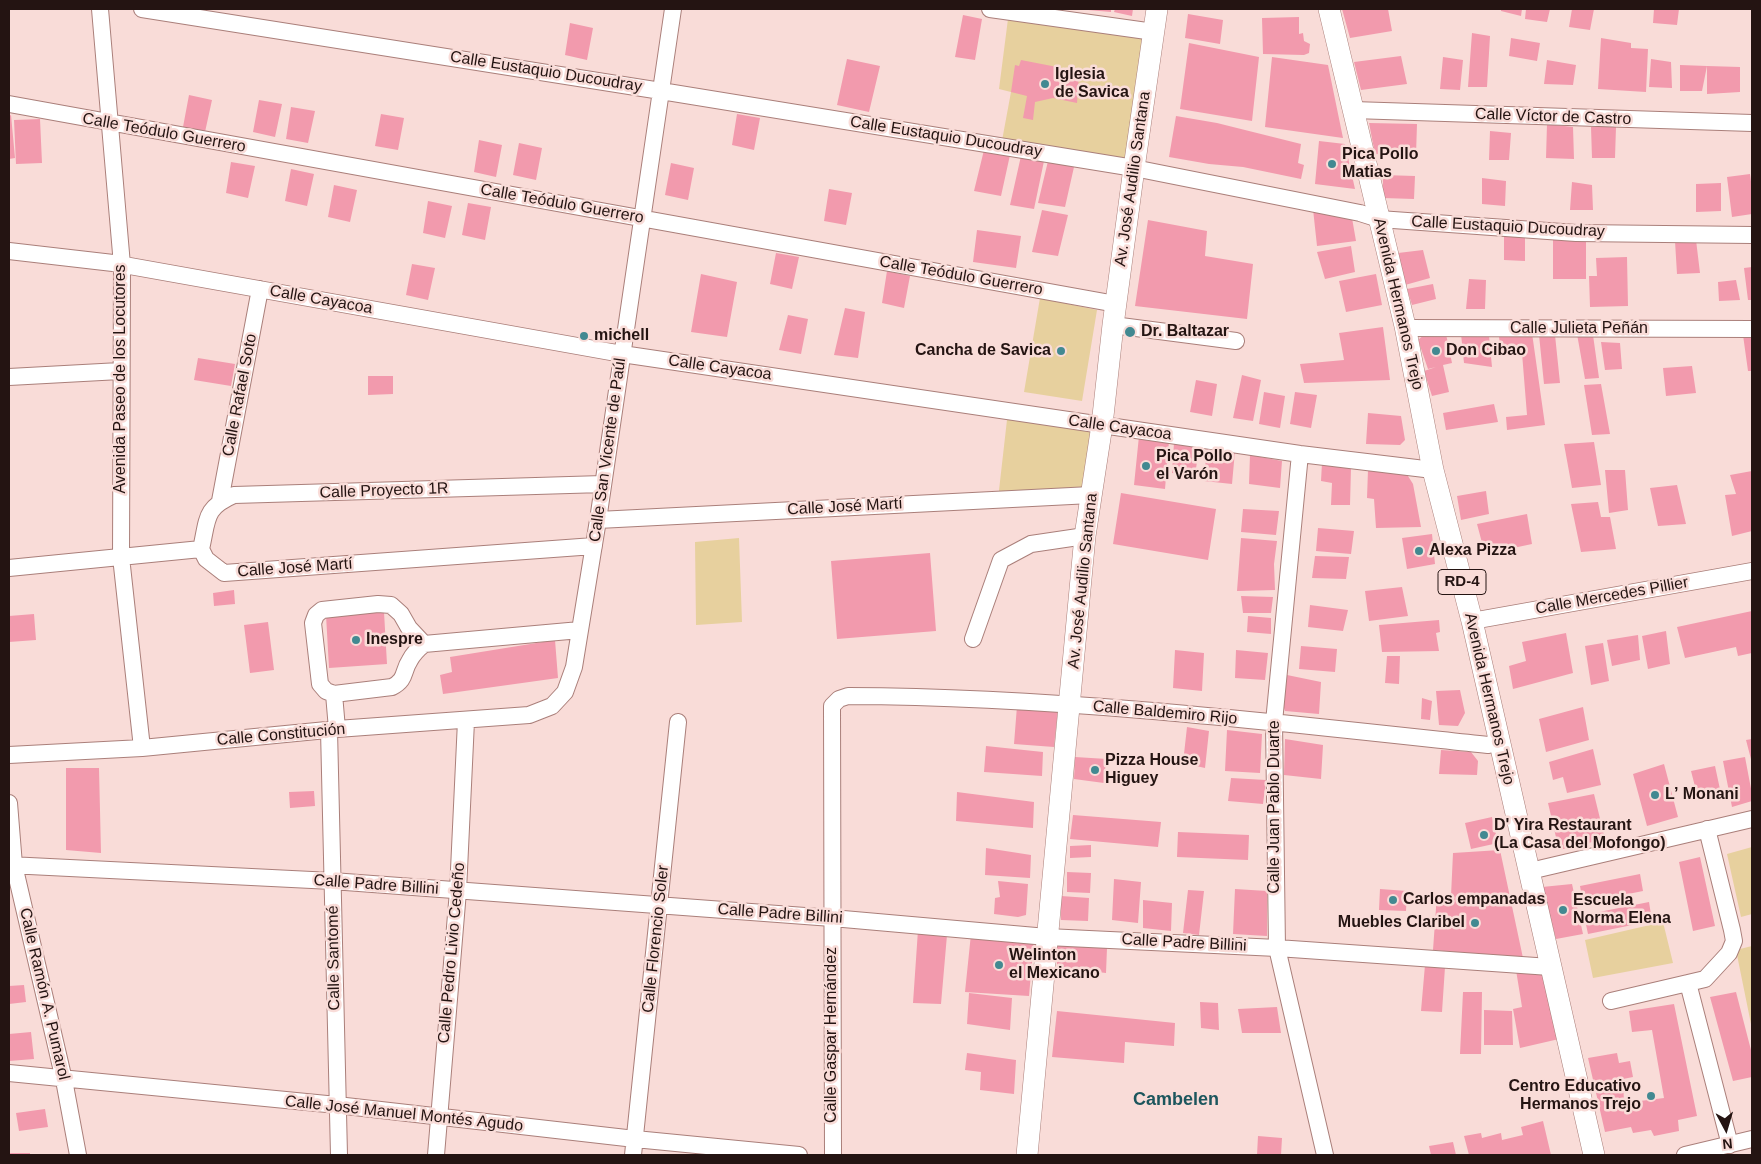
<!DOCTYPE html>
<html>
<head>
<meta charset="utf-8">
<style>
	body { margin:0 }
	#map { position:relative; width:1761px; height:1164px; overflow:hidden; background:#f9dcd8; font-family:Arial,sans-serif }
	canvas { display:block }
	.frame { position:absolute; inset:0; border:10px solid #241412; pointer-events:none }
	.north { position:absolute; left:1701px; top:1104px; width:50px; height:50px; -webkit-text-stroke:4px #f9dcd8; paint-order:stroke; rotate:174deg; font-size:14px; font-weight:700; line-height:20px; text-align:center; color:#241412 }
	.north::after { content:''; display:block; margin:auto; width:18px; height:22px; background:#241412; clip-path:polygon(50% 0,100% 100%,50% 72%,0 100%) }
</style>
</head>
<body>
<div id="map">
<canvas width="1761" height="1164"></canvas>
<div class="frame"></div>
<div class="north">N</div>
</div>
<script>
const g = document.querySelector('canvas').getContext('2d');
g.lineJoin = 'round';
function fillPath(path, color) { g.fillStyle = color; g.fill(path, 'evenodd'); }
function stroke(path, color, width, dash) { g.strokeStyle = color; g.lineWidth = width; g.lineCap = dash ? 'butt' : 'round'; g.setLineDash(dash || []); g.stroke(path); }
function label(font, color, halo, rows, align = 'center') {
  g.font = font + ' Arial,sans-serif'; g.lineWidth = 5; g.setLineDash([]); g.textBaseline = 'middle'; g.strokeStyle = halo; g.fillStyle = color; for (const [text, x, y, turn = 0] of rows) {
    g.save(); g.translate(x, y); g.rotate((+turn || 0) * Math.PI / 180); g.textAlign = isNaN(turn) ? turn : align; if (halo) g.strokeText(text, 0, 0); g.fillText(text, 0, 0); g.restore();
  }
}
fillPath(new Path2D(`
	M1009 11 1154 32 1134 168 1001 146 1011 92 999 89Z
	M1040 298 1097 310 1082 401 1024 392Z
	M1008 411 1102 425 1091 495 998 499Z
	M739 538 742 622 696 625 695 542Z
	M1752 847V914L1741 917 1727 854Z
	M1663 922 1673 963 1593 978 1585 940Z
	M1752 946V1029L1736 950Z`), '#e7d09e');
fillPath(new Path2D(`
	M1088 9H1111V12L1088 10Z
	M1115 9H1133L1132 16 1114 12Z
	M1342 9H1388L1392 31 1350 38Z
	M1501 9H1522L1521 16 1501 11Z
	M1526 9H1550L1547 22 1525 19Z
	M1572 9H1594L1590 30 1569 27Z
	M1654 9H1679L1677 25 1653 23Z
	M1188 14 1223 20 1220 44 1185 38Z
	M963 15 982 19 975 60 955 57Z
	M1299 17V34L1303 33 1304 41 1310 44 1309 53 1304 55 1263 54 1262 18Z
	M570 23 593 28 587 60 565 55Z
	M1472 33 1490 36 1487 87H1468Z
	M1511 38 1540 43 1537 61 1509 56Z
	M1601 38 1631 43V48L1648 49 1646 92 1598 89Z
	M1189 43 1259 57 1252 121 1180 109Z
	M1401 56 1407 84 1361 90 1354 62Z
	M1272 57 1328 65 1343 138 1265 127Z
	M1443 57 1463 60 1460 90 1440 89Z
	M847 59 880 66 869 112 837 105Z
	M1651 59 1671 62 1672 88 1649 87Z
	M1021 60 1057 67 1056 72 1079 75 1077 103 1053 98 1035 102 1033 120 1023 118 1027 96 1011 92 1015 65 1019 66Z
	M1547 60 1576 65 1573 85 1544 84Z
	M1680 65 1707 66 1702 91H1680Z
	M1707 66 1740 67V92L1707 94Z
	M189 95 212 100 205 132 183 127Z
	M259 100 282 104 275 137 253 132Z
	M291 107 315 111 308 143 286 139Z
	M381 114 404 118 398 150 375 146Z
	M737 114 760 118 754 150 732 145Z
	M11 115 15 158 9 159V116Z
	M1176 116 1217 123 1301 144 1298 163 1304 165 1301 179 1243 167 1209 164 1169 157Z
	M40 119 42 163 16 164 14 120Z
	M1369 123 1417 124 1416 155 1375 154Z
	M1547 124 1573 127 1574 159 1546 158Z
	M1591 127H1616L1615 158H1592Z
	M1490 131 1511 133 1509 160H1489Z
	M479 140 502 145 496 177 474 172Z
	M1319 141 1345 144 1355 189 1315 184Z
	M519 143 542 148 536 180 513 175Z
	M984 150 1010 155 1001 196 974 191Z
	M1021 156 1044 161 1034 209 1010 205Z
	M1048 161 1074 167 1065 207 1038 203Z
	M231 162 255 166 248 198 226 193Z
	M671 163 694 168 688 200 665 195Z
	M291 169 314 174 307 206 285 201Z
	M1750 174 1752 189V214L1732 217 1727 177Z
	M1383 175 1415 176 1414 199 1383 198Z
	M1482 178 1506 181 1505 206 1482 204Z
	M1572 182 1592 185 1593 210H1570Z
	M1721 183V211L1696 212V184Z
	M334 185 357 190 350 222 328 217Z
	M829 189 852 193 846 225 824 221Z
	M428 201 452 206 445 238 423 233Z
	M468 203 491 207 485 240 462 235Z
	M1313 209 1352 218 1356 241 1317 246Z
	M1042 210 1068 215 1058 256 1032 252Z
	M1148 220 1207 231 1205 256 1253 264 1247 319 1135 306Z
	M977 230 1021 236 1016 268 973 262Z
	M1504 234 1525 237V261L1504 260Z
	M1553 239 1586 240V279H1553Z
	M1696 240 1700 273 1677 274 1675 241Z
	M1351 246 1355 272 1325 279 1317 252Z
	M1423 250 1430 278 1405 285 1398 253Z
	M776 253 799 257 792 289 770 284Z
	M1627 257 1628 306 1590 307 1589 276H1597L1596 258Z
	M412 264 435 268 428 300 406 295Z
	M1752 267V300H1748L1744 268Z
	M887 271 910 276 904 308 882 303Z
	M701 274 737 282 727 337 691 332Z
	M1376 274 1382 305 1346 312 1339 281Z
	M1469 279 1486 280 1485 309H1466Z
	M1736 280 1740 300 1719 301 1718 282Z
	M1433 284 1436 299 1412 305 1407 289Z
	M845 308 865 312 858 358 834 355Z
	M788 315 808 319 801 354 779 350Z
	M1383 327 1390 380 1304 383 1300 364 1344 360 1339 333Z
	M1532 333 1545 425 1507 430 1506 417 1527 415 1522 353 1501 352 1499 337Z
	M1425 334H1446L1452 363 1443 365 1449 392 1432 396 1424 371 1436 367 1428 369 1418 340Z
	M1461 334 1489 336 1492 367 1464 363Z
	M1577 334 1593 335 1599 378 1585 379Z
	M1539 335H1555L1560 383 1544 384Z
	M1743 335H1752V371H1748Z
	M1601 342 1620 343 1622 369 1605 370Z
	M198 358 235 364 231 386 194 380Z
	M1692 366 1696 393 1666 396 1663 368Z
	M1242 375 1261 380 1253 421 1233 418Z
	M368 376H393V394L368 395Z
	M1196 380 1217 384 1212 416 1190 412Z
	M1601 384 1610 434 1592 435 1584 385Z
	M1264 392 1285 396 1280 428 1259 424Z
	M1295 392 1317 395 1311 428 1290 424Z
	M1494 404 1498 422 1446 430 1443 413Z
	M1368 413 1401 416 1405 440 1400 445 1366 444Z
	M1139 436 1169 441 1165 489 1134 485Z
	M1594 442 1601 485 1572 488 1564 444Z
	M1174 443 1199 447 1195 476 1172 473Z
	M1207 446 1235 451 1232 484 1204 481Z
	M1250 455 1282 461 1280 488 1249 484Z
	M1322 463 1351 468 1350 505H1331L1332 483 1321 481Z
	M1368 470 1401 473 1408 476 1413 484 1421 527 1376 528 1374 499 1367 498Z
	M1605 470H1625L1628 510 1609 513Z
	M1752 471V531L1732 536 1725 495 1736 494 1730 475Z
	M1677 485 1686 524 1658 526 1650 488Z
	M1486 491 1489 514 1461 520 1457 496Z
	M1121 493 1216 509 1208 560 1113 544Z
	M1598 502 1601 517H1610L1616 549 1581 552 1571 504Z
	M1243 509 1279 511 1276 535 1241 532Z
	M1527 514 1532 544 1485 554 1477 524Z
	M1318 528 1354 531 1351 554 1316 551Z
	M1432 534 1435 564 1407 569 1402 538Z
	M1241 538 1277 541 1274 564 1275 590 1237 591Z
	M930 553 936 631 837 639 831 561Z
	M1315 556 1349 557 1346 579 1312 578Z
	M1402 587 1408 616 1369 621 1365 591Z
	M234 590 235 604 214 606 213 593Z
	M1241 596 1273 597 1271 613H1243Z
	M1310 605 1348 610 1343 631 1308 627Z
	M1752 611V653L1738 656 1736 647 1685 658 1677 627Z
	M384 612 387 664 329 668 326 615Z
	M34 614 36 640 9 642V616Z
	M1248 616 1271 618V634L1247 632Z
	M1439 620 1440 632 1436 633 1439 651 1382 652 1379 625Z
	M268 622 274 670 250 673 244 625Z
	M1666 631 1670 664 1648 669 1642 636Z
	M1566 633 1573 673 1513 689 1509 666 1526 661 1522 642Z
	M1638 635 1640 660 1612 666 1607 640Z
	M555 640 558 678 443 694 440 675 452 672 450 657Z
	M1603 643 1609 681 1591 685 1585 646Z
	M1301 646 1337 649 1335 672 1299 669Z
	M1175 650 1204 653 1202 691 1173 688Z
	M1236 650 1268 653 1265 680 1235 678Z
	M1387 656H1400L1399 684 1385 683Z
	M1287 675 1321 682 1319 714 1285 711 1283 705Z
	M1460 690 1465 713 1458 726 1439 725 1436 691Z
	M1422 698 1432 701 1430 720 1421 719Z
	M1017 706 1058 709 1054 747 1014 744Z
	M1583 707 1589 740 1546 752 1539 719Z
	M1187 727 1209 731 1205 768 1183 763Z
	M1227 730 1262 734 1260 773 1225 771Z
	M1285 739 1323 745 1321 779 1284 775Z
	M1752 739V763L1746 740Z
	M986 746 1043 752 1042 776 984 772Z
	M1593 749 1601 785 1567 793 1563 777 1553 780 1549 762Z
	M1441 750 1471 752 1478 761 1477 775 1439 774Z
	M1075 757 1107 759 1105 770 1121 772 1119 785 1074 779Z
	M1745 757 1752 794V801L1732 807 1723 761Z
	M1664 764 1678 817 1647 826 1633 774Z
	M1715 766 1721 794 1698 798 1691 771Z
	M66 768H99L101 853 66 850Z
	M1231 778 1266 780 1263 804 1228 801Z
	M314 791 315 806 290 808 289 792Z
	M957 792 1034 802 1033 828 956 821Z
	M1594 794 1605 839 1559 850 1548 803Z
	M1073 815 1161 822 1158 847 1070 839Z
	M1492 817 1498 843 1471 849 1465 823Z
	M1178 832 1249 835 1248 860 1177 857Z
	M1091 845V857L1070 858V846Z
	M986 848 1031 855 1030 878 985 875Z
	M1500 850 1523 958 1433 950 1437 894 1451 896 1453 853Z
	M1700 857 1715 926 1693 931 1679 862Z
	M1067 872 1091 873 1090 893 1067 892Z
	M1640 874 1643 891 1583 903 1580 886Z
	M1114 879 1141 882 1138 923 1112 920Z
	M998 881 1028 884 1026 915 1018 917 994 914 995 898 1000 897Z
	M1572 884 1583 934 1556 939 1542 887Z
	M1235 889 1267 891V936L1233 934Z
	M1380 889 1407 891 1406 911 1379 910Z
	M1188 890 1204 891 1199 935 1183 933Z
	M1061 896 1089 898 1088 921 1061 920Z
	M1143 900 1172 903 1171 931 1143 928Z
	M1649 902 1652 921 1588 934 1584 915Z
	M918 930 947 935 941 1004 913 1003Z
	M971 934 1034 939 1029 996 965 992Z
	M1057 943 1107 948 1106 973 1057 967Z
	M1425 965 1445 967 1442 1012 1421 1011Z
	M1516 970 1538 972 1543 976 1559 1039 1520 1048 1513 1009 1522 1007Z
	M24 985 26 1002 9 1004V986Z
	M1463 992H1482L1481 1054H1460Z
	M1736 992 1752 1054V1077L1733 1081 1710 997Z
	M969 993 1012 998 1010 1030 967 1024Z
	M1200 1002 1218 1003 1219 1030 1201 1028Z
	M1674 1004 1697 1116 1678 1120 1679 1131 1654 1136 1651 1130 1633 1133 1631 1127 1605 1132 1588 1058 1617 1053 1619 1063 1630 1061 1633 1077 1623 1079 1624 1103 1664 1098 1652 1030 1632 1032 1629 1011Z
	M1277 1007 1281 1033H1242L1238 1009Z
	M1484 1010 1512 1011 1513 1045H1484Z
	M1057 1011 1175 1023 1174 1046 1125 1042 1124 1063 1052 1057Z
	M31 1032 34 1059 9 1061V1034Z
	M967 1053 1016 1060 1014 1094 980 1090 981 1072 965 1070Z
	M45 1109 48 1127 19 1131 16 1113Z
	M1543 1121 1551 1155H1469L1464 1136 1481 1133 1482 1138 1501 1133 1502 1140 1523 1135 1521 1127Z
	M1258 1136 1282 1138 1281 1155H1257Z
	M1453 1142 1456 1155H1431L1429 1146Z
	M9 1153H30V1155H9Z`), '#f29aad');
const minor = new Path2D(`
	M100 9 122 265 121 557 142 748
	M142 9 661 91 1134 168 1360 213 1379 219 1576 233 1752 235
	M990 9 1154 32
	M9 104 1116 304
	M1353 110 1752 123
	M9 251 113 263 622 354 1102 425 1300 454 1433 470
	M1113 325 1236 341
	M1406 328 1752 329
	M9 377 120 371
	M1300 454 1274 722 1277 948 1325 1155
	M220 501 260 289
	M598 520 1091 495
	M201 549C208 519 204 508 234 495L603 484
	M9 568 201 549 206 559 224 573 594 546
	M1472 621 1752 571
	M973 639 1001 560 1031 544 1085 536
	M424 644 409 628 401 614 391 605 378 604 322 610 316 615 313 623 320 684 326 691 334 694 392 687C407 679 402 672 410 660 413 654 418 649 424 644L580 630
	M334 694 337 729
	M329 730 339 1155
	M9 755 142 748 337 729 529 715 552 706 565 692 574 667 598 520 673 9
	M9 803 14 865 64 1080 78 1155
	M9 865 332 881 832 918 1047 937 1277 948 1550 967
	M1530 871 1752 819
	M1688 983 1730 1145
	M1611 1001 1705 979 1729 953 1734 941 1732 930 1707 829
	M9 1073 337 1105 635 1139 799 1155
	M436 1155 458 891 466 721
	M633 1155 678 722
	M833 1155 832 706 839 699 848 696C1062 697 1275 722 1488 745L1499 742
	M1685 1155 1752 1139`);
const major = new Path2D(`
	M1329 9 1405 326 1433 470 1472 621 1594 1155
	M1027 1155 1085 536 1102 425 1113 325 1134 168 1157 9`);
stroke(minor, '#aa7f7a', 18);
stroke(major, '#aa7f7a', 22);
stroke(minor, '#fff', 16);
stroke(major, '#fff', 21);
for (const [x, y, r, color] of [
	[1045,84,5,"#428991"],
	[1332,164,5,"#428991"],
	[1130,332,6,"#428991"],
	[584,336,5,"#428991"],
	[1061,351,5,"#428991"],
	[1436,351,5,"#428991"],
	[1146,466,5,"#428991"],
	[1419,551,5,"#428991"],
	[356,640,5,"#428991"],
	[1095,770,5,"#428991"],
	[1655,795,5,"#428991"],
	[1484,835,5,"#428991"],
	[1393,900,5,"#428991"],
	[1563,910,5,"#428991"],
	[1475,923,5,"#428991"],
	[999,965,5,"#428991"],
	[1651,1096,5,"#428991"]
]) { const dot = new Path2D(); dot.arc(x, y, r, 0, 2 * Math.PI); g.fillStyle = color; g.fill(dot); stroke(dot, '#f9dcd8', 2); }
for (const [x, y, w] of [
	[1462,582,48]
]) { const box = new Path2D(); box.roundRect(x - w / 2, y - 12.5, w, 25, 4); g.fillStyle = '#f9dcd8'; g.fill(box); stroke(box, '#241412', 1); }
label('bold 15px', '#241412', null, [
	["RD-4",1462,582]
]);
label('16px', '#241412', '#f9dcd8', [
	["Calle Eustaquio Ducoudray",546,72,9],
	["Calle Víctor de Castro",1553,117,2],
	["Calle Teódulo Guerrero",164,133,10],
	["Calle Eustaquio Ducoudray",946,137,9],
	["Av. José Audilio Santana",1133,179,-82],
	["Calle Teódulo Guerrero",562,204,10],
	["Calle Eustaquio Ducoudray",1508,227,3],
	["Calle Teódulo Guerrero",961,276,10],
	["Calle Cayacoa",321,300,10],
	["Avenida Hermanos Trejo",1398,304,77],
	["Calle Julieta Peñán",1579,329],
	["Calle Cayacoa",720,368,8],
	["Avenida Paseo de los Locutores",121,379,-90],
	["Calle Rafael Soto",240,395,-79],
	["Calle Cayacoa",1120,428,8],
	["Calle San Vicente de Paúl",608,450,-82],
	["Calle Proyecto 1R",384,491,-2],
	["Calle José Martí",845,507,-3],
	["Calle José Martí",295,568,-4],
	["Av. José Audilio Santana",1083,581,-84],
	["Calle Mercedes Pillier",1612,596,-10],
	["Avenida Hermanos Trejo",1489,699,77],
	["Calle Baldemiro Rijo",1165,713,5],
	["Calle Constitución",281,735,-5],
	["Calle Juan Pablo Duarte",1275,807,-90],
	["Calle Padre Billini",376,885,4],
	["Calle Padre Billini",780,914,4],
	["Calle Florencio Soler",656,939,-84],
	["Calle Padre Billini",1184,943,3],
	["Calle Pedro Livio Cedeño",452,953,-85],
	["Calle Santomé",334,958,-91],
	["Calle Ramón A. Pumarol",44,994,77],
	["Calle Gaspar Hernández",832,1035,-90],
	["Calle José Manuel Montés Agudo",404,1114,6]
]);
label('bold 16px', '#241412', '#f9dcd8', [
	["Iglesia",1055,75],
	["de Savica",1055,93],
	["Pica Pollo",1342,155],
	["Matias",1342,173],
	["Dr. Baltazar",1141,332],
	["michell",594,336],
	["Cancha de Savica",1051,351,"right"],
	["Don Cibao",1446,351],
	["Pica Pollo",1156,457],
	["el Varón",1156,475],
	["Alexa Pizza",1429,551],
	["Inespre",366,640],
	["Pizza House",1105,761],
	["Higuey",1105,779],
	["L’ Monani",1665,795],
	["D' Yira Restaurant",1494,826],
	["(La Casa del Mofongo)",1494,844],
	["Carlos empanadas",1403,900],
	["Escuela",1573,901],
	["Norma Elena",1573,919],
	["Muebles Claribel",1465,923,"right"],
	["Welinton",1009,956],
	["el Mexicano",1009,974],
	["Centro Educativo",1641,1087,"right"],
	["Hermanos Trejo",1641,1105,"right"]
], 'left');
label('bold 18px', '#1c565d', '#f9dcd8', [
	["Cambelen",1176,1100]
]);
</script>
</body>
</html>
